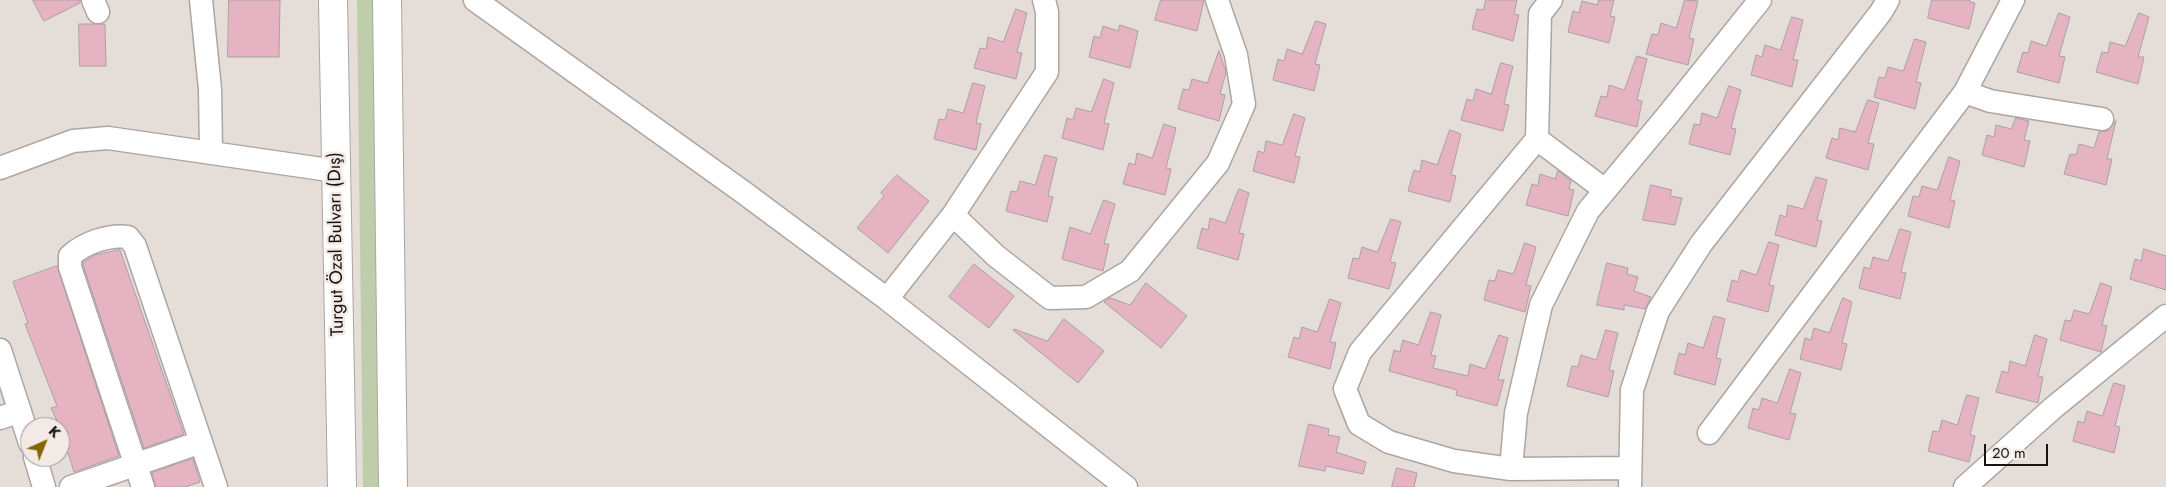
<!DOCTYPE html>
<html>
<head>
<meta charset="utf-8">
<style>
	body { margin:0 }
	#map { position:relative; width:2166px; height:487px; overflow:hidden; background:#e5ddd8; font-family:Jost,sans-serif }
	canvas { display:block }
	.north { position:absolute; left:20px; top:417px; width:50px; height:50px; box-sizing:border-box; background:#f3eae5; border:1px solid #9b9491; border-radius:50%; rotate:44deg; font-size:14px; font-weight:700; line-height:20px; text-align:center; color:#161312 }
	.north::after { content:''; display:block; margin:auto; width:18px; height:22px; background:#856600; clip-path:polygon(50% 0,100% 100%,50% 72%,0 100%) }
	.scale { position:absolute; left:1984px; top:444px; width:64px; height:22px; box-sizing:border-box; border:2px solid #161312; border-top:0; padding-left:6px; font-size:15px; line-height:18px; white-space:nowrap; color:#161312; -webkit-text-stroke:4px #f3eae5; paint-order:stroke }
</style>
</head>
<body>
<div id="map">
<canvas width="2166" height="487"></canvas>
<div class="north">K</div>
<div class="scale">20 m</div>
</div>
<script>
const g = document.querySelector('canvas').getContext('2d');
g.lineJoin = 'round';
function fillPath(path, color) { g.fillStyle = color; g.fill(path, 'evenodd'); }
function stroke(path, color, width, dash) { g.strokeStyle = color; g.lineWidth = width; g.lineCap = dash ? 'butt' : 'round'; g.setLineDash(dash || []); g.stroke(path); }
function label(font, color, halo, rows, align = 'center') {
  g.font = font + ' Jost,sans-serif'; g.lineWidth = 5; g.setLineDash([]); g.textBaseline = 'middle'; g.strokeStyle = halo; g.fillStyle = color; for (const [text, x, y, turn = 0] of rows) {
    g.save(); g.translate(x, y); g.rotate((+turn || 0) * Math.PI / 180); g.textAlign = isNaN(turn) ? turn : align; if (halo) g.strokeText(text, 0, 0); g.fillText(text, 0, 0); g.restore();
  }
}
fillPath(new Path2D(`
	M357 0H374L381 487H363Z`), '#c0cdab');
const building = new Path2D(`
	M33 0H80V3L44 21Z
	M229 0H280L279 57H228Z
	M1161 0H1204L1197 31 1155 20Z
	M1486 0H1517L1514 14 1519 15 1513 41 1472 29 1477 9 1483 10Z
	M1599 0H1614L1610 16 1615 17 1609 43 1568 32 1573 11 1579 13 1582 1 1597 5Z
	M1685 0 1698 1 1689 38 1694 39 1688 65 1646 54 1652 34 1658 35 1661 23 1676 28Z
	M1932 0H1970V2L1975 3 1969 29 1928 18Z
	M1016 9 1027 13 1017 52 1022 53 1016 79 974 68 980 48 986 49 988 37 1003 42Z
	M2059 13 2070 17 2059 56 2065 57 2059 83 2017 72 2023 52 2028 53 2031 41 2046 46Z
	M2139 13 2149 17 2138 57H2144L2138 84 2096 72 2102 52 2108 53 2110 42 2125 46Z
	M1792 17 1803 20 1793 60H1798L1792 87 1751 75 1756 55 1762 57 1765 45 1780 50Z
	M1316 21 1326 24 1315 64 1320 65 1314 91 1273 80 1278 59 1284 61 1287 49 1302 54Z
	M79 24H105L106 66H80Z
	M1120 25 1138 31 1130 68 1089 57 1094 36 1100 38 1103 26 1118 31Z
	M1915 39 1926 42 1916 82 1921 83 1915 109 1874 97 1879 77 1885 78 1888 67 1903 71Z
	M1219 51 1226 72 1220 94 1225 95 1219 121 1178 109 1183 89 1189 90 1192 79 1207 83Z
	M1637 56 1647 59 1637 100 1642 101 1637 127 1595 116 1601 96 1607 97 1609 85 1624 90Z
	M1501 63 1513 66 1504 104 1509 105 1503 131 1461 120 1467 99 1473 101 1476 89 1491 94Z
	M1104 79 1114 83 1104 123 1109 124 1103 150 1062 138 1067 118 1073 120 1076 108 1091 112Z
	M973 83 985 86 976 123 981 124 976 150 934 139 939 119 945 120 948 109 963 113Z
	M1729 86 1741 90 1731 128 1736 129 1730 155 1689 144 1694 124 1700 125 1702 113 1717 118Z
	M1868 100 1879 103 1868 143 1874 144 1868 170 1826 158 1832 138 1838 140 1840 128 1855 132Z
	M1294 114 1305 118 1295 156 1300 157 1294 183 1253 171 1258 151 1264 153 1266 141 1282 145Z
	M2016 118 2029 121 2024 140 2030 141 2024 167 1982 155 1987 135 1994 137 1996 125 2011 129Z
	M2116 121 2107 159H2112L2106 185 2064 174 2070 154 2076 155 2079 144 2094 148 2099 132 2107 131Z
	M1164 124 1176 128 1166 168 1171 169 1165 195 1123 184 1129 163 1135 165 1137 153 1152 158Z
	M1450 130 1461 134 1451 175 1456 176 1450 202 1408 191 1414 170 1420 172 1422 160 1437 165Z
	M1045 155 1057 158 1048 196 1053 197 1047 222 1006 211 1011 191 1017 192 1020 181 1035 185Z
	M1949 157 1960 161 1950 200 1955 201 1949 228 1908 216 1913 196 1919 197 1922 186 1937 190Z
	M1558 171 1571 181 1569 189 1574 190 1568 216 1526 205 1532 184 1538 186 1540 174 1555 179Z
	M897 175 929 201 888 253 857 228 884 196 881 193Z
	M1816 177 1827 180 1817 220 1822 221 1816 247 1775 235 1780 215 1786 217 1788 205 1803 209Z
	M1651 185 1672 190 1670 196 1682 198 1675 225 1643 220Z
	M1239 189 1249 193 1239 233 1244 234 1238 260 1197 248 1202 228 1208 230 1210 218 1225 223Z
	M1104 200 1115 204 1104 244H1109L1103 271 1062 259 1070 227 1090 234Z
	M1391 219 1401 222 1390 262 1396 263 1389 289 1348 278 1353 258 1359 259 1362 247 1377 252Z
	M1900 229 1911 232 1901 272 1906 273 1900 299 1859 288 1864 267 1870 269 1873 257 1888 261Z
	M1769 242 1779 245 1769 285 1774 286 1768 312 1727 301 1732 280 1738 282 1741 270 1756 275Z
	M1525 243 1536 247 1526 285 1531 286 1525 312 1484 300 1489 280 1495 281 1498 270 1513 274Z
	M2144 249 2166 256V290L2130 279 2135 259 2141 261Z
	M120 250 184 434 144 448 83 265V262L95 255Z
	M1607 263 1628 268 1627 274 1638 277 1634 291 1651 297 1645 309 1624 305V310L1597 305Z
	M974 264 1014 296 989 328 949 297Z
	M57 266 119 456 74 472 60 427 51 408 57 406 25 324 28 323 13 282Z
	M1146 283 1187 316 1161 348 1104 302 1110 298 1130 305Z
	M2101 283 2112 287 2102 325 2107 326 2101 352 2060 340 2065 320 2071 321 2074 310 2089 314Z
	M1843 298 1852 302 1842 343 1847 344 1841 370 1800 359 1805 338 1811 340 1814 328 1829 333Z
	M1330 299 1341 303 1330 342 1336 343 1330 369 1288 357 1294 337 1299 339 1302 327 1317 332Z
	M1431 312 1441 315 1431 355 1436 356 1433 368 1468 376 1470 364 1485 369 1499 335 1508 338 1498 380H1504L1497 406 1456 395 1457 390 1389 371 1394 350 1400 352 1403 340 1418 345Z
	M1714 316 1725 319 1716 358 1721 359 1715 385 1674 374 1679 353 1685 355 1688 343 1703 348Z
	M1064 319 1104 351 1078 383 1013 330 1014 329 1047 341Z
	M1606 330 1618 333 1609 370 1614 371 1608 397 1567 386 1572 366 1578 367 1581 355 1596 360Z
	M2035 335 2047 339 2038 376 2043 377 2038 403 1996 392 2002 371 2008 373 2010 361 2025 366Z
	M1790 369 1801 373 1790 413 1796 414 1789 440 1748 428 1753 408 1759 410 1762 398 1777 403Z
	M2114 383 2125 386 2115 426 2120 427 2114 453 2073 441 2078 421 2084 423 2087 411 2102 416Z
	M1967 395 1979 398 1970 435 1975 436 1969 462 1928 451 1933 431 1939 432 1942 420 1957 425Z
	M1309 424 1329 429 1328 435 1340 437 1336 452 1366 462 1363 474 1326 466 1325 471 1299 466Z
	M193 459 200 482 185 487H156L152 473Z
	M1397 468 1417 473 1414 487H1392Z`);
fillPath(building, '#e6b3c2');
stroke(building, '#a9a0a3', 1);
const minor = new Path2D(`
	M93 0 98 12
	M201 0 210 89 211 151
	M475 0 743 192 887 299 1126 487
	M1551 0 1540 14 1537 139 1360 352 1345 389 1359 424 1389 442 1454 461 1511 469 1630 468
	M2013 0 1965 92 1990 101 2102 119
	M1537 139 1605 190
	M0 168 73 141 108 138 336 171
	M953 215 996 256 1050 298 1086 297 1130 271 1218 163 1244 104 1236 55 1217 0
	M887 299 953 215 1047 72V12L1044 0
	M0 350 30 443
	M0 418 20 411
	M1709 433 1965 92
	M35 457 44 487
	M1511 469 1516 413 1541 305 1588 211 1667 116 1760 0
	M71 487 201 442
	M143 487 70 267V256C84 243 109 234 128 237L135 246 216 487
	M1630 487 1632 390 1658 311 1701 244 1881 12 1888 0
	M1965 487 2053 408 2166 316`);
const major = new Path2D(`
	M333 0 342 487
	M387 0 393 487`);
stroke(minor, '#ada5a1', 25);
stroke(major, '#ada5a1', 30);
stroke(minor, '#fff', 22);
stroke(major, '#fff', 28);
label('18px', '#161312', '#f3eae5', [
	["Turgut Özal Bulvarı (Dış)",337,244,-91]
]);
</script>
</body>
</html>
